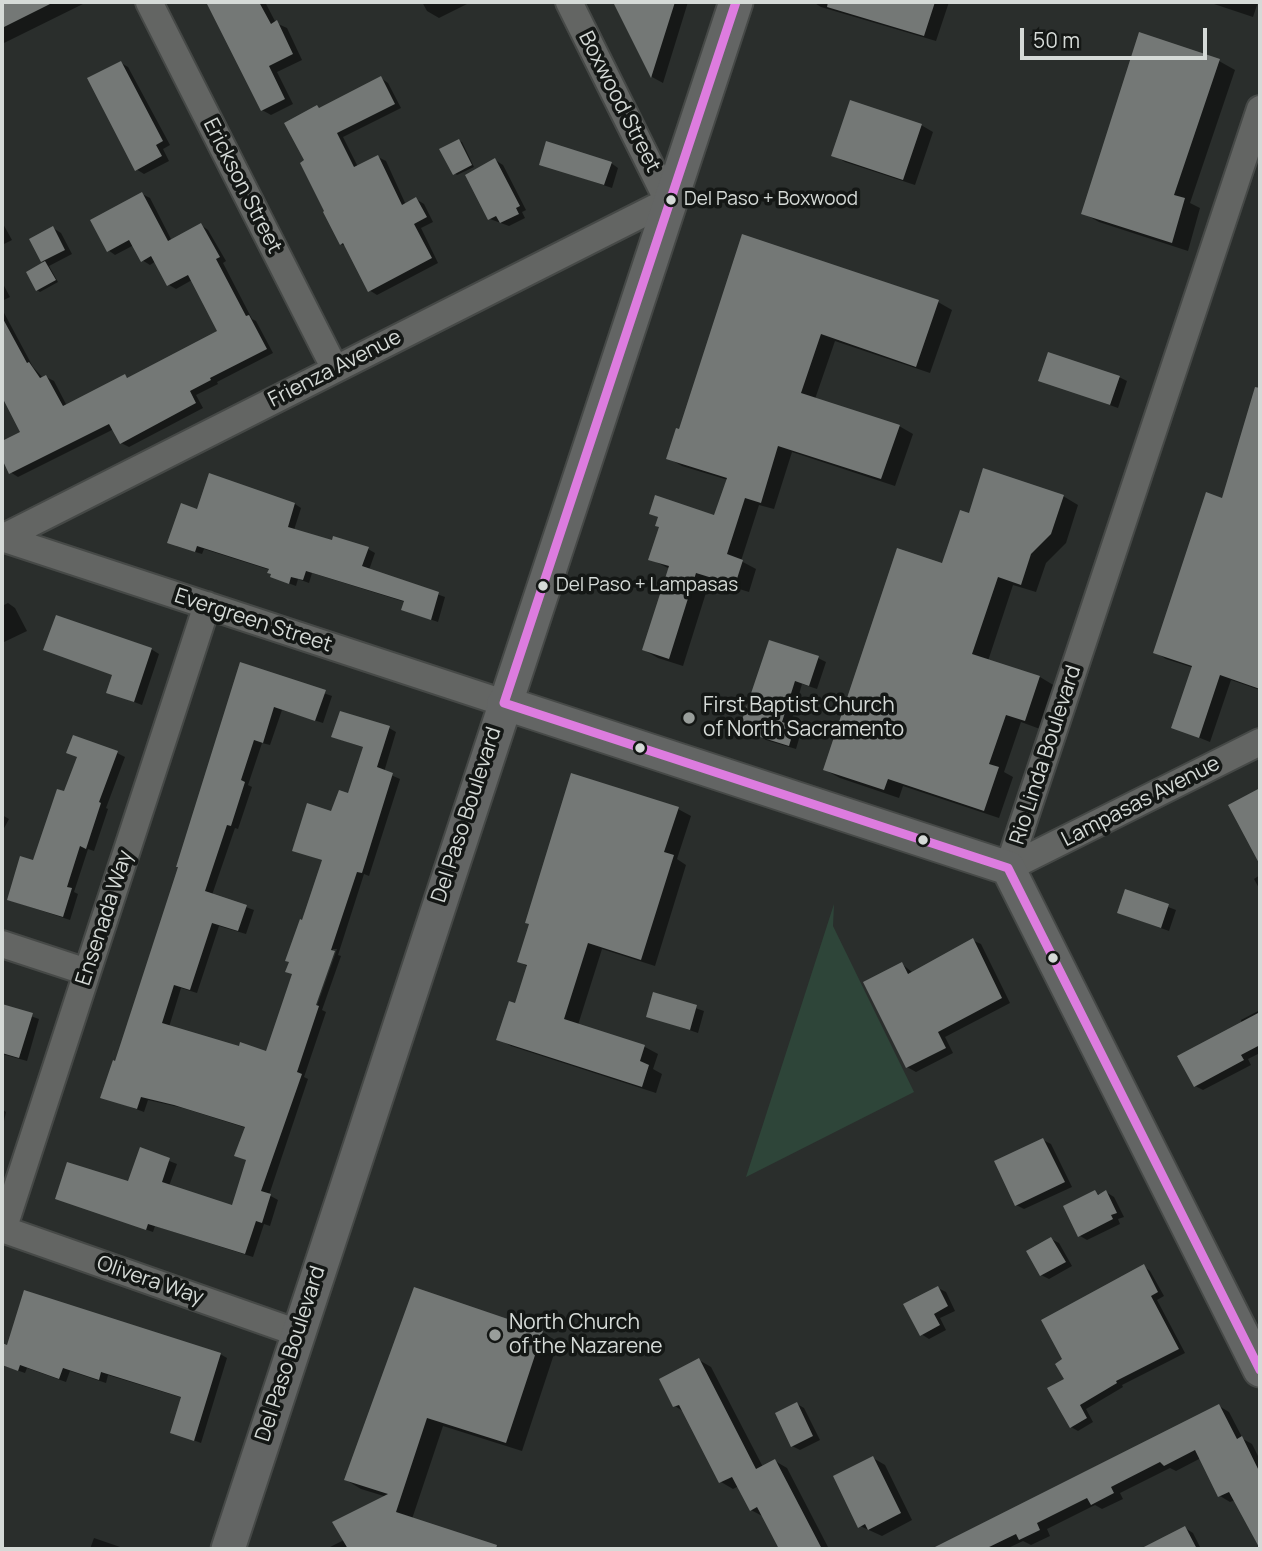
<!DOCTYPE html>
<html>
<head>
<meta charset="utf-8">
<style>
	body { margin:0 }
	#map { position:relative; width:1262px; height:1551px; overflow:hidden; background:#2a2e2c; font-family:Manrope,sans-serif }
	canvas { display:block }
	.frame { position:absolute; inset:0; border:4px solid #d5dad7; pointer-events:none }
	.scale { position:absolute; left:1020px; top:28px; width:187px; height:32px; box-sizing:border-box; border:4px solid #d5dad7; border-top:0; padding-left:9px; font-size:21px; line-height:24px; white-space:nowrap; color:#d5dad7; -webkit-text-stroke:5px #141715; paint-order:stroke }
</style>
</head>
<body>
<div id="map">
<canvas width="1262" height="1551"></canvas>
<div class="frame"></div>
<div class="scale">50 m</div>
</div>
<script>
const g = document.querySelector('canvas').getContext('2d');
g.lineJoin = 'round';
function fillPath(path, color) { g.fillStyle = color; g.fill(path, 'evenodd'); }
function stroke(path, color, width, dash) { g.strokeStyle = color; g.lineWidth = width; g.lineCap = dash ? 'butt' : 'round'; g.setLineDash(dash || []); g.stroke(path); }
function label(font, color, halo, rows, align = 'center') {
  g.font = font + ' Manrope,sans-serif'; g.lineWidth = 7; g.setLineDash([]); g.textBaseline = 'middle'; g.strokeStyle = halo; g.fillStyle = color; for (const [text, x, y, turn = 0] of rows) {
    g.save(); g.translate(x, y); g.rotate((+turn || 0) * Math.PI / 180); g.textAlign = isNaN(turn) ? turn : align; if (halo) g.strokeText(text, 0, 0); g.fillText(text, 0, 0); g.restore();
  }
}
fillPath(new Path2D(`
	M834 904 833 926 914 1092 746 1177Z`), '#2e4539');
fillPath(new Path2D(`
	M2 2H87L2 44Z
	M207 2H265L276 23 287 28 302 60 277 72 293 104 271 115 262 110Z
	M422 2H471L439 18 427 11Z
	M615 2H688L663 83 652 77Z
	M813 2H949L936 41 821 7Z
	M1208 2H1258L1253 17Z
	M1219 61 1235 70 1190 203 1200 208 1188 251 1099 222 1083 213Z
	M121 63 128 67 170 145 163 149 169 161 144 174 136 169Z
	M381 78 388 83 401 108 343 137 358 167 378 157 386 161 406 205 416 199 424 204 433 222 421 228 438 263 377 295 369 290 347 247 341 244 307 161 317 107 321 109Z
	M921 125 933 132 915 185 845 162 833 155Z
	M459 141 462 142 474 167 457 175 454 173Z
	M495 160 503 165 526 210 522 212 525 218 509 226 490 219Z
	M611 163 618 168 612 188 541 164Z
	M142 194 150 198 172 241 201 225 208 230 226 261 223 263 252 319 256 321 273 353 217 382 218 384 196 395 203 408 129 447 121 443 114 429 18 477 10 472 2 455V443L22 433 2 393V309L33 367 43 378 46 377 54 381 67 406 125 376 129 379 219 332 192 280 176 289 169 285 156 261 150 265 142 260 134 245 115 255 108 250Z
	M2 222 12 240 2 245Z
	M53 228 61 233 72 254 49 266 58 282 40 292 37 290 46 263 42 261Z
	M743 237 938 302 952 310 930 373 835 341 815 399 899 426 913 434 895 486 792 452 774 509 759 505 741 561 756 569 749 592 710 580 683 666 658 658 644 650 670 569 650 559 660 527 659 518 651 513 715 518 728 480 682 466 668 458 680 431Z
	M2 282 10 297 2 301Z
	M1119 377 1127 381 1118 408 1040 380Z
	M1255 393 1260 395V690L1231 680 1210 742 1173 727 1194 668 1166 659 1155 652 1223 500Z
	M210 475 295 504 301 508 294 530 333 542 368 549 375 553 369 570 445 597 438 622 403 610 405 602 312 573 309 583 298 579 296 586 272 577 270 570 204 549 202 554 176 546 199 511Z
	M1063 496 1078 505 1066 543 1046 563 1036 592 1013 585 988 661 1040 677 1055 686 1040 729 1021 722 1004 772 1013 777 999 818 903 786 899 798 840 778 825 770 943 565 970 516Z
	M8 603 15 608 27 631 2 643V606Z
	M45 649H151L159 654 142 705 108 692 113 675Z
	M818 658 826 662 817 689 802 684 790 726 801 732 796 749 766 740 758 735V732L742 725Z
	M241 664 332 696 323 723 282 710 270 745 262 743 248 785 252 787 238 829 235 828 212 895 254 910 246 934 219 926 197 993 181 988 169 1027 240 1048 267 1053 294 975 304 922 324 861 294 850 349 795 365 748 333 737 389 728 396 732 384 772 400 779 369 876 364 874 338 955 341 956 322 1010 326 1012 304 1077 308 1079 269 1195 278 1200 270 1226 264 1224 253 1257 155 1226 153 1232 57 1198 129 1183 141 1150 177 1164 169 1186 233 1207 248 1161 236 1155 246 1128 183 1108 148 1100 144 1112 103 1097 116 1063 180 867ZM333 949H337L314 1014 311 1013Z
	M117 753 125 757 106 808 108 809 94 851 88 849 74 892 78 894 70 920 9 900 34 862 65 793Z
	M678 809 691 816 677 859 686 865 655 966 602 949 578 1025 645 1047 658 1054 653 1069 662 1074 656 1093 511 1046 498 1039 516 1005 528 967 519 961Z
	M2 815 9 819 2 832Z
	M1260 875V890L1254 879Z
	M1126 891 1176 910 1169 931 1119 913Z
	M972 940 981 944 1010 1003 945 1037 953 1053 916 1072 907 1067 902 964 913 973Z
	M654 994 704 1011 698 1033 648 1016Z
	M2 1006 39 1019 27 1061 2 1054Z
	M1260 1010V1053L1248 1059 1251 1065 1203 1090 1195 1086 1242 1023 1241 1020Z
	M2 1109 6 1112 2 1130Z
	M1043 1140 1051 1144 1072 1187 1024 1209 1016 1205Z
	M1095 1192 1100 1195 1106 1192 1114 1197 1124 1217 1118 1219 1120 1224 1087 1240 1080 1236Z
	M1051 1239 1059 1243 1072 1266 1049 1279 1041 1275Z
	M1143 1266 1150 1271 1164 1296 1157 1300 1185 1353 1122 1385 1123 1387 1086 1409 1093 1422 1078 1431 1071 1427 1066 1379Z
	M938 1288 946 1292 955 1311 940 1318 946 1330 929 1339 921 1334Z
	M415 1289 542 1332 558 1342 522 1451 443 1426 412 1519 504 1549H326L344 1540 387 1497 361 1489 346 1480Z
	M2 1345 8 1347 220 1354 227 1358 201 1443 172 1432 183 1398 108 1375 106 1383 70 1371 66 1382 27 1368 25 1373 2 1365Z
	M699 1360 711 1367 763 1467 775 1461 787 1468 829 1549H781L764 1517 751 1510 739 1486 733 1489 721 1482 684 1412 675 1406Z
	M797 1404 804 1408 820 1440 800 1450 792 1446Z
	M1219 1406 1229 1412 1243 1439 1252 1444 1260 1460V1543L1256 1541 1235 1500 1230 1502 1220 1496 1201 1458 1176 1471 1170 1468 1120 1493 1123 1499 1102 1509 1095 1505 1047 1529 1050 1536 1031 1545 1023 1541 1006 1549H961L955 1539Z
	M873 1458 885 1465 912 1520 882 1536 860 1526Z
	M1185 1528 1193 1533 1201 1549H1148L1147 1548Z
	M94 1538 126 1549H90Z`), '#0007');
fillPath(new Path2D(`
	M2 2H54L2 28Z
	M206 2H259L271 24 277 20 293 54 269 66 285 99 261 111Z
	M613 2H675L651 78Z
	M828 2H935L924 36 827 7Z
	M1139 32 1220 59 1174 195 1185 198 1172 243 1081 214Z
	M121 61 163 141 156 145 162 156 135 171 87 78Z
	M381 76 395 104 337 133 354 167 378 155 402 205 416 197 427 217 414 224 432 258 368 292 343 243 340 245 323 212 324 211 300 163 304 160 284 123 317 105 319 108Z
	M850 100 922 124 903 180 831 156Z
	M459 139 472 165 453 175 439 149Z
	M546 141 612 162 604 185 539 165Z
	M495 158 520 206 516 208 519 214 500 223 496 216 488 220 465 175Z
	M142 192 168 241 201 223 220 257 216 259 246 316 249 315 267 349 210 378 211 380 190 391 196 403 120 444 109 424 9 474 2 459V441L20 432 2 397V317L27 363 29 362 40 378 46 375 63 406 125 374 127 378 217 331 188 275 167 286 151 256 141 262 129 240 107 252 90 220Z
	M53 226 65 250 41 262 29 239Z
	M742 234 939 300 916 367 821 334 801 393 900 425 881 479 778 446 761 503 745 498 727 554 743 560 735 585 696 573 669 659 642 650 669 566 648 560 659 527 655 526 658 517 649 514 655 495 714 515 727 478 666 459 676 428 679 429Z
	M45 261 56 280 36 291 26 272Z
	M1048 352 1120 376 1110 405 1038 381Z
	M1255 387 1260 388V689L1220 675 1199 738 1171 728 1192 666 1153 653 1206 492 1222 498Z
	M983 468 1064 495 1051 534 1031 554 1021 585 998 577 972 654 1040 676 1025 721 1006 715 989 764 999 767 984 811 888 779 884 790 823 770 897 548 942 563 960 510 969 513Z
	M209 473 295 503 288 527 332 540 333 536 369 547 362 566 439 592 431 620 401 610 404 601 306 571 303 580 291 577 289 584 270 577 271 574 267 573 269 569 197 546 195 552 167 543 181 503 197 509Z
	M56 615 152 648 134 702 106 693 112 675 43 650Z
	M769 640 819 656 809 686 795 681 782 722 795 726 789 746 757 736V730L740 726Z
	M240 662 326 690 315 721 274 707 263 743 254 740 241 780 245 782 231 826 227 825 205 891 247 905 238 931 212 923 190 990 174 985 162 1023 239 1046 240 1042 266 1051 292 974 285 972 289 962 285 961 300 919 302 920 322 860 292 851 307 803 331 811 339 790 348 793 363 747 331 737 340 711 390 726 377 767 393 773 362 873 357 872 331 950 335 951 316 1005 319 1006 297 1072 302 1074 261 1191 271 1194 262 1223 256 1221 245 1254 148 1224 146 1230 55 1199 67 1162 128 1181 140 1147 170 1158 162 1182 232 1205 246 1160 234 1156 245 1127 174 1105 141 1097 137 1109 100 1098 113 1060 115 1061 178 867H176Z
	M73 735 118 751 99 802 101 803 86 849 80 846 67 887 72 888 63 917 7 900 20 856 33 860 57 789 64 791 77 757 66 753Z
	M571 773 679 807 664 852 674 855 641 960 588 943 564 1019 645 1045 640 1061 649 1065 642 1087 496 1040 509 1001 515 1003 527 965 517 962 529 924 525 923Z
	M1260 788V865L1228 805Z
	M1125 889 1169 904 1161 928 1117 913Z
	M973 938 1002 998 938 1032 946 1048 906 1068 863 982 902 962 908 974Z
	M653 992 697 1005 690 1030 646 1017Z
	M2 1004 33 1013 19 1058 2 1053Z
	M1260 1012V1045L1241 1055 1244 1060 1194 1087 1177 1056Z
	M1043 1138 1065 1182 1015 1206 994 1161Z
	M1095 1190 1098 1195 1106 1190 1117 1213 1111 1215 1113 1219 1078 1237 1063 1206Z
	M1051 1237 1066 1262 1040 1276 1026 1251Z
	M1144 1264 1158 1292 1151 1296 1179 1349 1116 1381 1117 1383 1080 1405 1087 1418 1070 1428 1047 1388 1064 1379 1055 1364 1062 1359 1041 1320Z
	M938 1286 948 1306 934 1314 940 1325 920 1336 903 1304Z
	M414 1287 543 1331 506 1443 427 1418 396 1512 497 1545 496 1549H348L332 1522 388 1494 344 1480Z
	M24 1290 221 1353 194 1441 170 1433 181 1397 101 1372 99 1380 63 1368 59 1379 20 1365 18 1371 2 1365V1343L7 1345Z
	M699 1358 756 1469 775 1459 822 1549H779L757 1507 750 1511 732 1477 719 1483 679 1405 673 1407 659 1379Z
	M797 1402 813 1436 791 1447 775 1413Z
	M1219 1404 1237 1439 1242 1436 1260 1473V1549L1229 1492 1218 1497 1195 1450 1164 1466 1160 1462 1111 1487 1114 1493 1091 1505 1087 1498 1037 1523 1040 1530 1019 1540 1016 1534 985 1549H931Z
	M873 1456 901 1513 868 1530 865 1524 858 1528 833 1476Z
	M1185 1526 1197 1549H1140Z`), '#747876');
const minor = new Path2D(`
	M149 2 335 369
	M2 538 668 201 569 2
	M2 538 504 703
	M1008 868 1260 109
	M1008 868 1260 742
	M2 944 87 972
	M2 1229 298 1333
	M3 1230 207 605`);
const major = new Path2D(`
	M504 703 1008 868 1260 1370
	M228 1549 736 2`);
stroke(minor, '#464947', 30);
stroke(major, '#464947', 37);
stroke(minor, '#636563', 26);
stroke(major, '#636564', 33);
stroke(new Path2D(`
	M736 2 504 703 1008 868 1260 1370`), '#dd7cdf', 9);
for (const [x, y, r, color] of [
	[671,200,6,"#d5dad7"],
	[543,586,6,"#d5dad7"],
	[689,718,7,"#999e9b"],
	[640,748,6,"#d5dad7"],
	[923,840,6,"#d5dad7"],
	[1053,958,6,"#d5dad7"],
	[495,1335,7,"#999e9b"]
]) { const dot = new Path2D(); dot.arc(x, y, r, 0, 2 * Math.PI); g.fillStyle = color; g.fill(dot); stroke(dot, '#141715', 2.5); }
label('19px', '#d5dad7', '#141715', [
	["Del Paso + Boxwood",684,200],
	["Del Paso + Lampasas",556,586]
], 'left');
label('21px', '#d5dad7', '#141715', [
	["Boxwood Street",619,102,63],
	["Erickson Street",242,186,63],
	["Frienza Avenue",335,369,-27],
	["Evergreen Street",253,621,18],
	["Rio Linda Boulevard",1046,755,-72],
	["Lampasas Avenue",1141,802,-27],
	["Del Paso Boulevard",467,815,-72],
	["Ensenada Way",105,918,-72],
	["Olivera Way",150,1281,19],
	["Del Paso Boulevard",291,1354,-72]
]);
label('21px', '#d5dad7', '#141715', [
	["First Baptist Church",703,706],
	["of North Sacramento",703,730],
	["North Church",509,1323],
	["of the Nazarene",509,1347]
], 'left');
</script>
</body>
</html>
